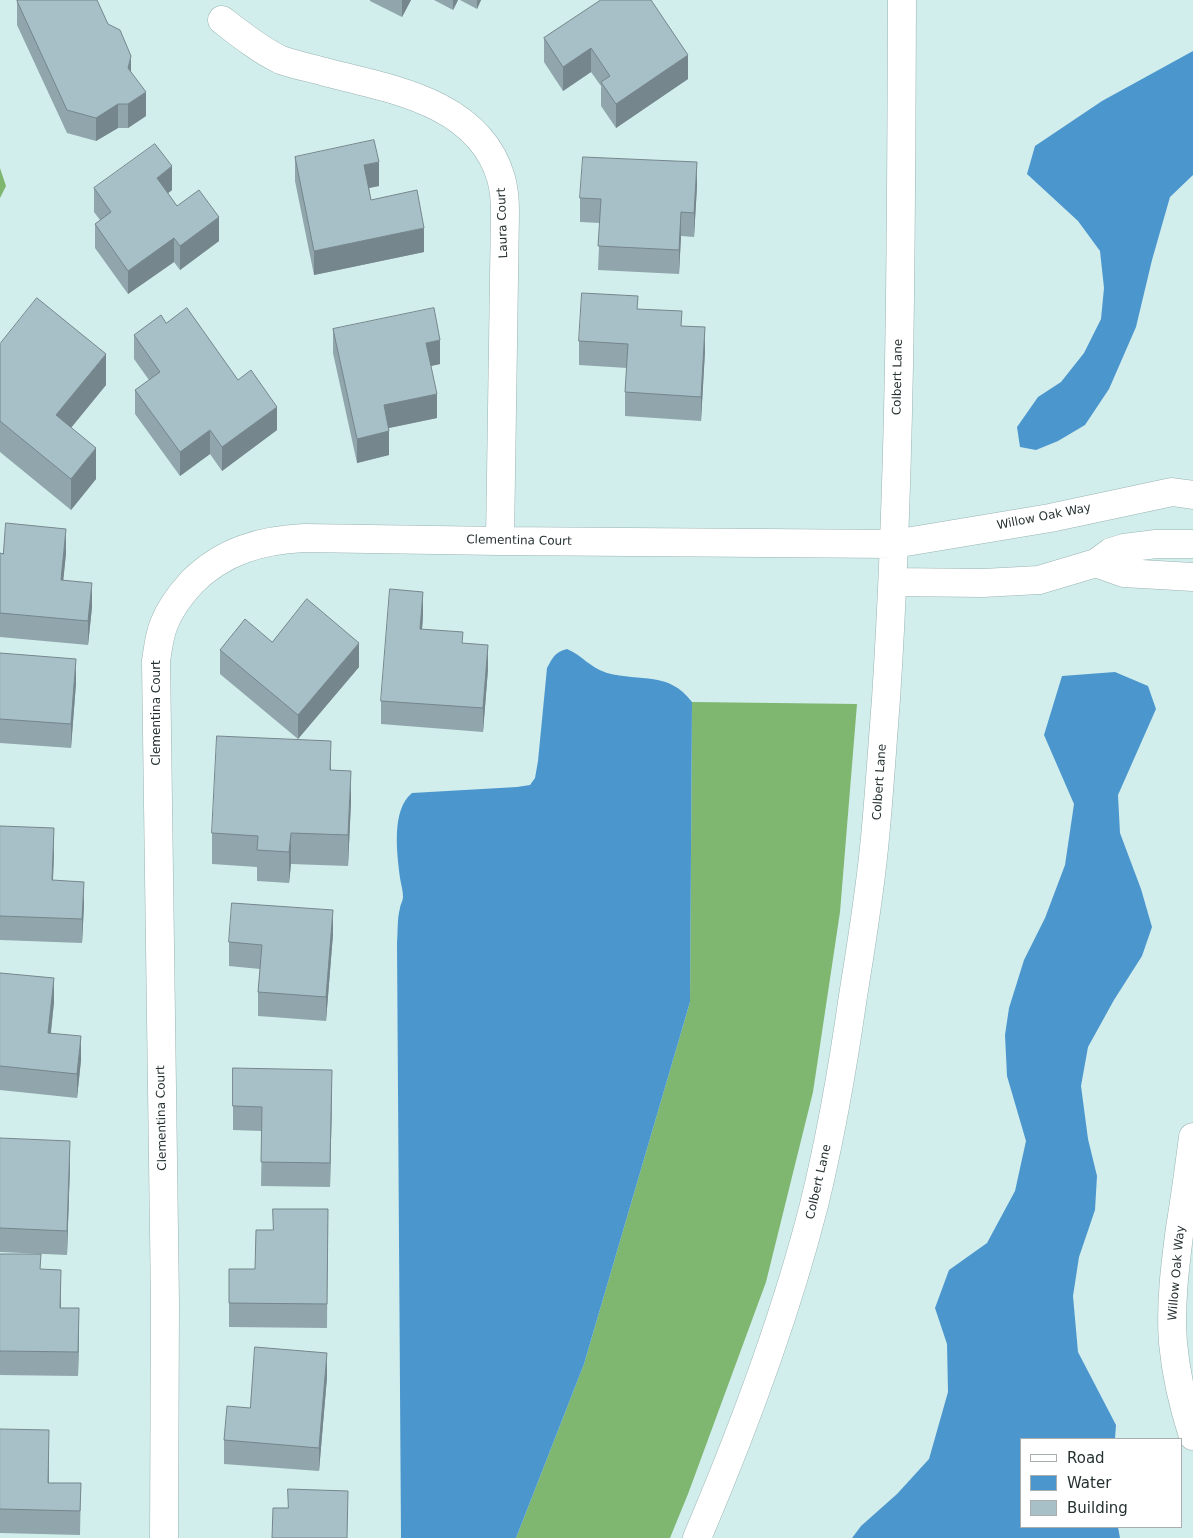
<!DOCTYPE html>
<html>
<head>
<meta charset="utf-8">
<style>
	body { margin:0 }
	#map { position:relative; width:1193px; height:1538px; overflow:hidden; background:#d2eeec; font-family:"DejaVu Sans",sans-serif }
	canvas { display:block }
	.legend { position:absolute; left:1020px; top:1438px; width:162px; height:90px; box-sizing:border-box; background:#fff; border:1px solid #a8adad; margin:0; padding:6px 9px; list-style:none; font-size:15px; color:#263131 }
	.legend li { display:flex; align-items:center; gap:10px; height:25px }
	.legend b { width:25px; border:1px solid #a8adad }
</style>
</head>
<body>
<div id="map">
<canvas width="1193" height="1538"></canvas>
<ul class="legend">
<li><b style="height:6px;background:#fff"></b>Road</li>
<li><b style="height:14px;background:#4c96ce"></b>Water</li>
<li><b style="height:14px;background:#a7c0c8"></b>Building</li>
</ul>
</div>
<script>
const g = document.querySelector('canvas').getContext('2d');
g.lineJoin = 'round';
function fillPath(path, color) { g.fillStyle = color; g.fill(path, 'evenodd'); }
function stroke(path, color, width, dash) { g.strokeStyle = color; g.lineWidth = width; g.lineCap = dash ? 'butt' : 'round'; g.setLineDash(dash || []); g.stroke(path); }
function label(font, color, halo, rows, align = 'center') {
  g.font = font + ' "DejaVu Sans",sans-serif'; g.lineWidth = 4.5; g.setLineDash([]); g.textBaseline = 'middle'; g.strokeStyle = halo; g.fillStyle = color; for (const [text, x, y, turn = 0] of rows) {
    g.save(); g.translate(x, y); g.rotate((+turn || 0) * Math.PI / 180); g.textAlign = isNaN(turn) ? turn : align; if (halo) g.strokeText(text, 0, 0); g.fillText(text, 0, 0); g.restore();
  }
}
fillPath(new Path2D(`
	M0 168 6 186 0 198Z
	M692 702 857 704 840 912 813 1092 766 1282 688 1494 670 1538H516L584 1364 690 1002Z`), '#7fb670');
fillPath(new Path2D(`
	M1193 51V175L1170 197 1152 260 1136 327 1109 389 1085 425 1058 441 1036 450 1020 447 1017 427 1038 397 1061 382 1084 353 1101 319 1104 288 1100 251 1078 221 1027 174 1035 146 1102 101Z
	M567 649C583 656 589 667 607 673 641 682 669 671 692 702L690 1002 584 1364 516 1538H401L397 943C398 932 397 919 400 908 400 905 403 901 403 897 403 891 401 884 400 878 397 853 391 810 412 793L517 787 530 785 535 778 538 761 547 668C553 657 555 652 567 649Z
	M1115 672 1148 686 1156 709 1118 795 1120 833 1141 889 1152 927 1142 956 1114 1000 1088 1047 1081 1086 1088 1139 1097 1176 1095 1210 1079 1257 1073 1296 1078 1352 1116 1425 1115 1439H1022V1527H1118L1120 1538H852L861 1526 897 1494 929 1459 948 1392 947 1344 935 1308 949 1270 987 1243 1015 1191 1026 1141 1007 1076 1005 1035 1009 1008 1024 960 1045 918 1065 865 1074 804 1044 735 1062 676Z`), '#4c96ce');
const minor = new Path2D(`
	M222 20C240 34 260 50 281 60 295 65 311 68 325 72 391 89 479 102 501 178 504 189 505 201 505 212L500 541
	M1096 563 1124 573 1193 577
	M893 582 983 583 1039 580 1096 563 1111 552 1124 548 1156 544H1193
	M1193 1137C1189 1168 1185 1198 1180 1228 1175 1266 1170 1305 1173 1343 1176 1375 1183 1405 1193 1436
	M164 1538 165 1303 156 661C158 649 159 636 164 624 170 608 181 594 192 582 223 551 261 540 304 538L500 541 894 544 1050 518 1172 492 1193 495
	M697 1538C743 1430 785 1319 814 1205 831 1136 843 1066 853 996 861 947 869 898 874 848 879 799 882 749 886 699 901 467 901 233 902 0`);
stroke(minor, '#98b3b2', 29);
stroke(minor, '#fff', 28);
fillPath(new Path2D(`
	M370 0H411L402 17 370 1Z
	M434 0H458L453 10Z
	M460 0H481L477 9Z
	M601 0 688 79 616 128 601 106V86L591 72 563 91 544 62V38Z
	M17 1 108 24 131 72 146 116 128 128H118L96 141 67 133 17 25Z
	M295 157 379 186 369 188 371 200 424 252 314 275 295 181Z
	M697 186 694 237 681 236 679 274 598 270 600 223 580 222V198Z
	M94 188 172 190 168 193 177 206 219 241 180 270 174 262 128 294 95 248V224L100 220 94 212Z
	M638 309 682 326 705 351 701 421 625 416V392L627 368 579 365V341Z
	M166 323 238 380 277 430 222 471 210 454 180 476 135 414V390L149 380 134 359V335Z
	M333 329 440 364 431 366 437 418 389 428V455L357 463 333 353Z
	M0 344 106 385 71 428 96 479 71 510 0 452Z
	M0 553H66L63 580 92 607 88 645 0 637Z
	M423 616 422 630 463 643 488 669 483 732 381 724V701Z
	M272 642 359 667 298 739 220 674V650Z
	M0 653 76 683 71 748 0 743Z
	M331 770 351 802 348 866 291 864 289 883 257 881V867L212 864V833Z
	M0 826 54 852 53 880 84 905 82 943 0 940Z
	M333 934 326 1021 258 1016V992L260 969 229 966V942Z
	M0 973 54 1002 51 1033 81 1060 77 1098 0 1090Z
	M332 1094 330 1187 261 1186 262 1131 233 1130V1106Z
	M0 1138 70 1165 67 1255 0 1252Z
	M328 1209 327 1328 229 1327V1269H255Z
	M0 1254 41 1269 61 1294V1308L79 1332 78 1376 0 1375Z
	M327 1377 319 1471 224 1464V1440L250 1408Z
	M0 1429 49 1454V1483H81L80 1535 0 1533Z`), '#90a5ac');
fillPath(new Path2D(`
	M402 0H411L402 17Z
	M453 0H458L453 10Z
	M477 0H481L477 9Z
	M591 48V72L563 91V67Z
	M688 55V79L616 128V104Z
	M131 56V80L128 68Z
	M146 92V116L128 128V104Z
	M118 104V128L96 141V118Z
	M379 162V186L364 189V165Z
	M697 162V186L694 237V213Z
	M172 166V190L157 202V178Z
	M681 212V236L679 274V250Z
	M219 217V241L180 270V246Z
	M424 228V252L314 275V251Z
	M174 238V262L128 294V271Z
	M705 327V351L701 421V397Z
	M440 340V364L426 367V343Z
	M106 354V385L56 446V415Z
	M437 394V418L384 429V405Z
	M277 407V430L222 471V447Z
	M210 430V454L180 476V452Z
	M389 431V455L357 463V439Z
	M96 448V479L71 510V479Z
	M66 529V553L61 604V580Z
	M92 583V607L88 645V621Z
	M423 592V616L420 653V629Z
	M359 643V667L298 739V715Z
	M488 645V669L483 732V708Z
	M76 659V683L71 748V724Z
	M331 741V772L330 770Z
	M351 771V802L348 866V835Z
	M54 828V852L52 904V880Z
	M291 833V864L289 883V852Z
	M84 882V905L82 943V919Z
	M333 910V934L326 1021V997Z
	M54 978V1002L48 1057V1033Z
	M81 1036V1060L77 1098V1074Z
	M332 1070V1094L330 1187V1163Z
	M70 1141V1165L67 1255V1231Z
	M61 1270V1294L60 1332V1308Z
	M79 1308V1332L78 1376V1352Z
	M327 1353V1377L319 1471V1448Z
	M49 1430V1454L48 1507V1483Z`), '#75868c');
const building = new Path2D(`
	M20 0H97L108 24 120 30 131 56 128 68 146 92 128 104H118L96 118 67 110 17 1Z
	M601 0H651L688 55 616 104 601 82 610 76 591 48 563 67 544 38Z
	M374 140 379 162 364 165 371 200 417 190 424 228 314 251 295 157Z
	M155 144 172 166 157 178 177 206 199 190 219 217 180 246 174 238 128 271 95 224 111 212 94 188Z
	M583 157 697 162 694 213 681 212 679 250 598 246 601 199 580 198Z
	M582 293 638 296 637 309 682 311 681 326 705 327 701 397 625 392 628 344 579 341Z
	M37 298 106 354 56 415 96 448 71 479 0 421V344Z
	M187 308 238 380 251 370 277 407 222 447 210 430 180 452 135 390 160 372 134 335 161 315 166 323Z
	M434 308 440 340 426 343 437 394 384 405 389 431 357 439 333 329Z
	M6 523 66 529 61 580 92 583 88 621 0 613V553L3 554Z
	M390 589 423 592 420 629 463 632 462 643 488 645 483 708 381 701Z
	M307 599 359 643 298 715 220 650 245 619 272 642Z
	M0 653 76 659 71 724 0 719Z
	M217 736 331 741 330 770 351 771 348 835 291 833 289 852 257 850 258 836 212 833Z
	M0 826 54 828 52 880 84 882 82 919 0 916Z
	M232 903 333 910 326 997 258 992 262 945 229 942Z
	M0 973 54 978 48 1033 81 1036 77 1074 0 1066Z
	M233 1068 332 1070 330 1163 261 1162 262 1107 233 1106Z
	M0 1138 70 1141 67 1231 0 1228Z
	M273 1209H328L327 1304 229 1303V1269H255L256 1230H273Z
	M0 1254H41L40 1269 61 1270 60 1308H79L78 1352 0 1351Z
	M255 1347 327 1353 319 1448 224 1440 227 1406 250 1408Z
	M0 1429 49 1430 48 1483H81L80 1511 0 1509Z
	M288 1489 348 1491 347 1538H272L273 1508H288Z`);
fillPath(building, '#a7c0c8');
stroke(building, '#75868c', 1);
label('12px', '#263131', '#fff', [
	["Laura Court",503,223,-92],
	["Colbert Lane",898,377,-89],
	["Willow Oak Way",1044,517,-11],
	["Clementina Court",519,541,1],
	["Clementina Court",157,713,-90],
	["Colbert Lane",880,782,-86],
	["Clementina Court",162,1118,-91],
	["Colbert Lane",819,1182,-77],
	["Willow Oak Way",1177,1273,-85]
]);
</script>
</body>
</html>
